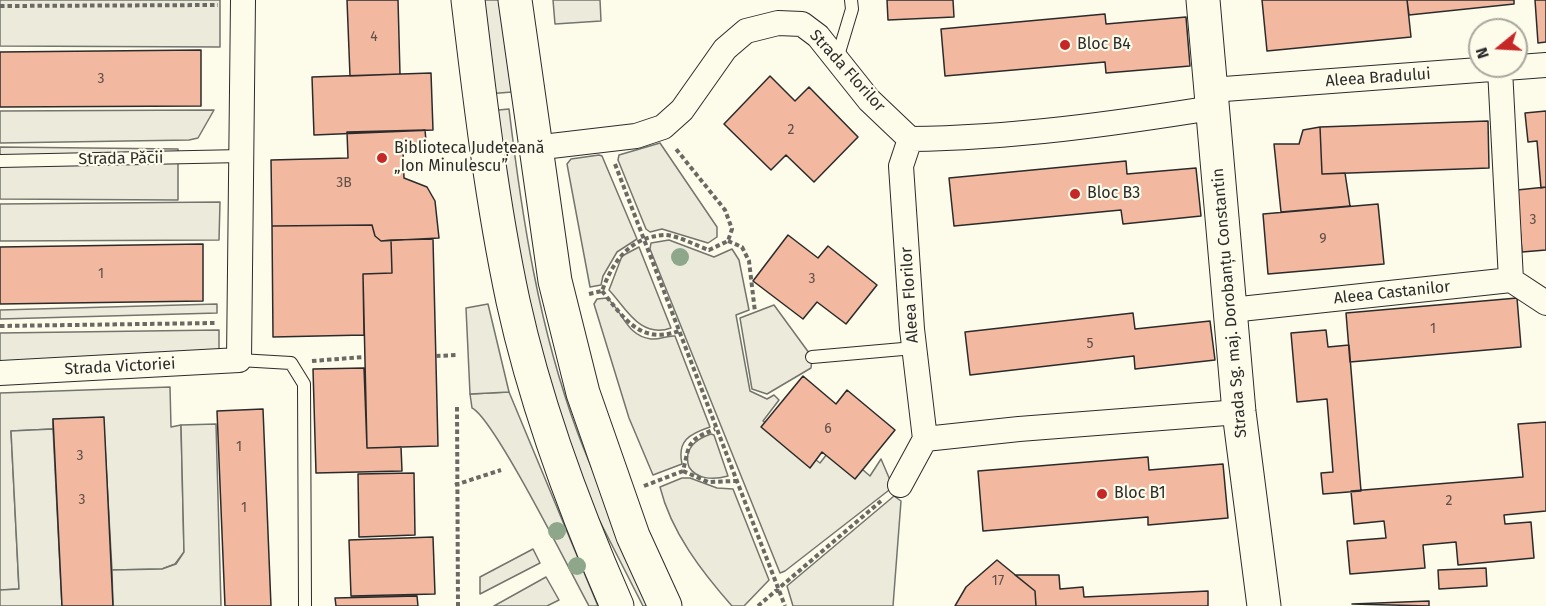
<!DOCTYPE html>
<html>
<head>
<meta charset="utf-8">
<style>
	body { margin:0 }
	#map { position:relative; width:1546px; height:606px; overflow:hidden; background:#fdfbea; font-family:"Fira Sans",sans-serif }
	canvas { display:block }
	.north { position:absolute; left:1468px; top:18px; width:60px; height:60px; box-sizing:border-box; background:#fdfbea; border:2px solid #a9a89e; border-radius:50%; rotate:252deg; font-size:16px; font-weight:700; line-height:24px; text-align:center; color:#2b2b2b }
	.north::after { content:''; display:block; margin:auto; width:21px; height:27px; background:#c62828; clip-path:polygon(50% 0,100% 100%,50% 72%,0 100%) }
</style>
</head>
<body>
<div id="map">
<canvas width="1546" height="606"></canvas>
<div class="north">N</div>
</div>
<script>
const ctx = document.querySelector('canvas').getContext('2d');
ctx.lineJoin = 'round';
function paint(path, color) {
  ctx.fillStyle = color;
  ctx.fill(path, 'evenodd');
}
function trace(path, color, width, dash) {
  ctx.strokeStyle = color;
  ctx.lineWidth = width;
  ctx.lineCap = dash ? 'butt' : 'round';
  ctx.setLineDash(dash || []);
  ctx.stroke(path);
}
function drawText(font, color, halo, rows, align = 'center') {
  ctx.font = font + ' "Fira Sans",sans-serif';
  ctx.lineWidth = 4.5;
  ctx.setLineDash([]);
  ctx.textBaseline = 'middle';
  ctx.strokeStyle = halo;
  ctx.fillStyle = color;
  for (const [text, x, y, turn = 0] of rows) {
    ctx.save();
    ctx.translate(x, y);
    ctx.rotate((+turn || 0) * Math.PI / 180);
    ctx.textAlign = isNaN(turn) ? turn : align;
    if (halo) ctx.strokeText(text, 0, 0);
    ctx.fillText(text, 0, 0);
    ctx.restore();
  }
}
const green = new Path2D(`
	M0,0H220V47L0,46Z
	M478,0H502L512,92L487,94Z
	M553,0H600L601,21L555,24Z
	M509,109C522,218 539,328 577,431C599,491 630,548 657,606H643L561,445L488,111Z
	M214,110L198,138L189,140L0,143V111Z
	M660,143L717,227V237L708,243L662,229L650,232L646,229L618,160L619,155Z
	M599,155L602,156L637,239L617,252L603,276L601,285L590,287L567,164L571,159Z
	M220,202L219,240L0,241V204Z
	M669,240L714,257L732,249L739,260L749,310L736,315L750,391L767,399L774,395L779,400L763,421L820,463L834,445L870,476L881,459L893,487L785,571L780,573L650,249L651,243Z
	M639,247L671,328C640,339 626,308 609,290L622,256Z
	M607,298C623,311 626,336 651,339C660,340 667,335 675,336L710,427C689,434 677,441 682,464L653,475L629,418L594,304L597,299Z
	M217,304V313L0,319V310Z
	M219,330V354L0,364V333Z
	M170,387L171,427L181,425L184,552L175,564L162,569L112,570L104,429L53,419V429L11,431L19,589L0,590V393Z
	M509,392L598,606H589C572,575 494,418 472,408L470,394Z
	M711,434L714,435L728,476C714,480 697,480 689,467C683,449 696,439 711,434Z
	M682,478H690L717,488L733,489L769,580L744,606H732C702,572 671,532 660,487Z
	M894,496L901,501L893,606H793L787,586Z
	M533,549L540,563L480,594V577Z
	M546,577L559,600L547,606H494Z`);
paint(green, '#ecebdb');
trace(green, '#74746e', 1.5);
const parking = new Path2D(`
	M0,147L178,149V200L0,199Z
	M488,304L509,392L470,394L466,308Z
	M774,305L812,357L811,368L767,394L752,389L740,318Z
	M216,424L221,606H113L112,570L162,569L176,564L184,552L181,425Z
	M53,429L62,606H0V590L19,589L11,431Z`);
paint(parking, '#eceadb');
trace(parking, '#74746e', 1.5);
const building = new Path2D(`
	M347,0H398L400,74L350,76Z
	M887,0H953L954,17L888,20Z
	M1262,0H1407L1411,37L1267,51Z
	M1407,0H1514V4L1409,15Z
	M1535,0H1546V42L1538,43Z
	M1105,14L1106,24L1186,17L1190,66L1106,73L1105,62L945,76L941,29Z
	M201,50V106L0,107V52Z
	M431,73L433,130L314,135L312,77Z
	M770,76L795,101L809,87L858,137L814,182L786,155L771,170L724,124Z
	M1546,111V187L1541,188L1537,141L1528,142L1525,113Z
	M1488,121L1489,168L1322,174L1320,127Z
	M1320,127L1322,174L1345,173L1350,206L1281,212L1274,144H1299L1303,130Z
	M425,130L426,141L403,151L404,178L427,187L435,201L439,238L381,241L375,236L372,225L272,226L271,160L348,158L347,132Z
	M1126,161L1127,174L1196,168L1201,216L1123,224L1121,210L954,226L949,178Z
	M1546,187V250L1522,252L1517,190Z
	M1378,204L1384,264L1268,274L1263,214Z
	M372,225L375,236L381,241L391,240L392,273L363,274L364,335L273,337L272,226Z
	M788,235L818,258L828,246L877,285L846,324L817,302L803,319L753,281Z
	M433,239L438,446L367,448L363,274L392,273L391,240Z
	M203,244V301L0,304V247Z
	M1517,298L1521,347L1350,362L1346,313Z
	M1133,313L1135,329L1210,321L1215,360L1135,369L1134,356L970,375L965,332Z
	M1326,330L1328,347L1349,345L1361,491L1323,494L1321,473L1333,472L1327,399L1297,402L1291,333Z
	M364,368L367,448L401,447L402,471L316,473L313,369Z
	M803,376L836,404L847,390L895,430L855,479L822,452L810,468L761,427Z
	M263,409L271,606H225L217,411Z
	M104,417L113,606H62L53,419Z
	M1546,422V511L1504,515L1505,524L1531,522L1534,558L1458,565L1456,542L1423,545L1425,568L1350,574L1347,541L1386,538L1384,521L1354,524L1351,491L1523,477L1518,424Z
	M1148,457L1149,470L1223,464L1228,518L1148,525V517L983,531L978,471Z
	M414,473L415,535L359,537L358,474Z
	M433,537L435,594L351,596L349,540Z
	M997,560L1035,591L1036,606H955L966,587Z
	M1486,568L1487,586L1439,589L1438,570Z
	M1015,575H1059L1060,589L1083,587L1084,597L1208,591V606H1036L1035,591Z
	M417,596L418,606H336L335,598Z
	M1429,601V606L1352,604Z`);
paint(building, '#f2b8a0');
trace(building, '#2b2b2b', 1.5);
const lane = new Path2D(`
	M837,59L852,9L851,0
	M0,161L242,156
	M812,357L914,348
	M239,360L291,363L304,384L305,605`);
const street = new Path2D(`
	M1500,69L1511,280
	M1211,90L1546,65
	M910,139C1012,138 1112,124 1212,108
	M910,139L901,166L912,329L925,439
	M534,148L636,136L663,127L682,110L725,49L746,31L778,23L802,24L818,36L869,100L910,139
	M1231,310L1511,280L1546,303
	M0,373L239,360L243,0
	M925,439L1019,429L1239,412
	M900,485L925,439`);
const secondary = new Path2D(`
	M468,0C480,101 492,202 513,301C536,406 574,508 617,606
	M515,0L555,281L583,393L633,536L665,606
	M1203,0L1239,412L1264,606`);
trace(lane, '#2b2b2b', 14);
trace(street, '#2b2b2b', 26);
trace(secondary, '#2b2b2b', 35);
trace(new Path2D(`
	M0,6L218,5
	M615,164L785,606
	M728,241L742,247L749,261L755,312
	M602,291C624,318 640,345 679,331
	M589,294L602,291C613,261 630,237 664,235C677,235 697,246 709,250L728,241L732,229L725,210L676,149
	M0,326L215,323
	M436,356L458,355
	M312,361L364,357
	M457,407L458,606
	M683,471L708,482L736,481
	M455,485L501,470
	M644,486L683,471C690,443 686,441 715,429
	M758,606L881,501`), '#6a6964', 4, [4.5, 3]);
trace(lane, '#fdfbea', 12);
trace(street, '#fdfbea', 24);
trace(secondary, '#fdfbea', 33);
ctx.fillStyle = '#8ea78a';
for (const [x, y] of [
	[680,257],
	[557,531],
	[577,566]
]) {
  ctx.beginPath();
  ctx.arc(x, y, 9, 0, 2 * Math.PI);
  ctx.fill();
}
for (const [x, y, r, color] of [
	[1065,45,6,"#c62828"],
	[382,158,6,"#c62828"],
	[1075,194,6,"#c62828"],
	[1102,494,6,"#c62828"]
]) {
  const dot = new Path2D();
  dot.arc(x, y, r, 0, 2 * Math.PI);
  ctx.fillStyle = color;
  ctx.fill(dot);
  trace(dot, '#fdfbea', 2);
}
drawText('14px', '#5d4e48', null, [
	["4",374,37],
	["3",101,79],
	["2",791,130],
	["3B",344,183],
	["3",1533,220],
	["9",1323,239],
	["1",101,274],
	["3",812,279],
	["1",1433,329],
	["5",1090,344],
	["6",828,429],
	["1",239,447],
	["3",80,456],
	["3",82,500],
	["2",1449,501],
	["1",244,508],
	["17",998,581]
]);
drawText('16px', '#2b2b2b', '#fdfbea', [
	["Bloc B4",1077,45],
	["Biblioteca Județeană",394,149],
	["„Ion Minulescu”",394,167],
	["Bloc B3",1087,194],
	["Bloc B1",1114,494]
], 'left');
drawText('16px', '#2b2b2b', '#fdfbea', [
	["Strada Florilor",847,71,48],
	["Aleea Bradului",1378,78,-4],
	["Strada Păcii",121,159,-1],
	["Aleea Castanilor",1392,293,-6],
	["Aleea Florilor",910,295,-94],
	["Strada Sg. maj. Dorobanțu Constantin",1230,303,-95],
	["Strada Victoriei",120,367,-3]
]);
</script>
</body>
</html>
